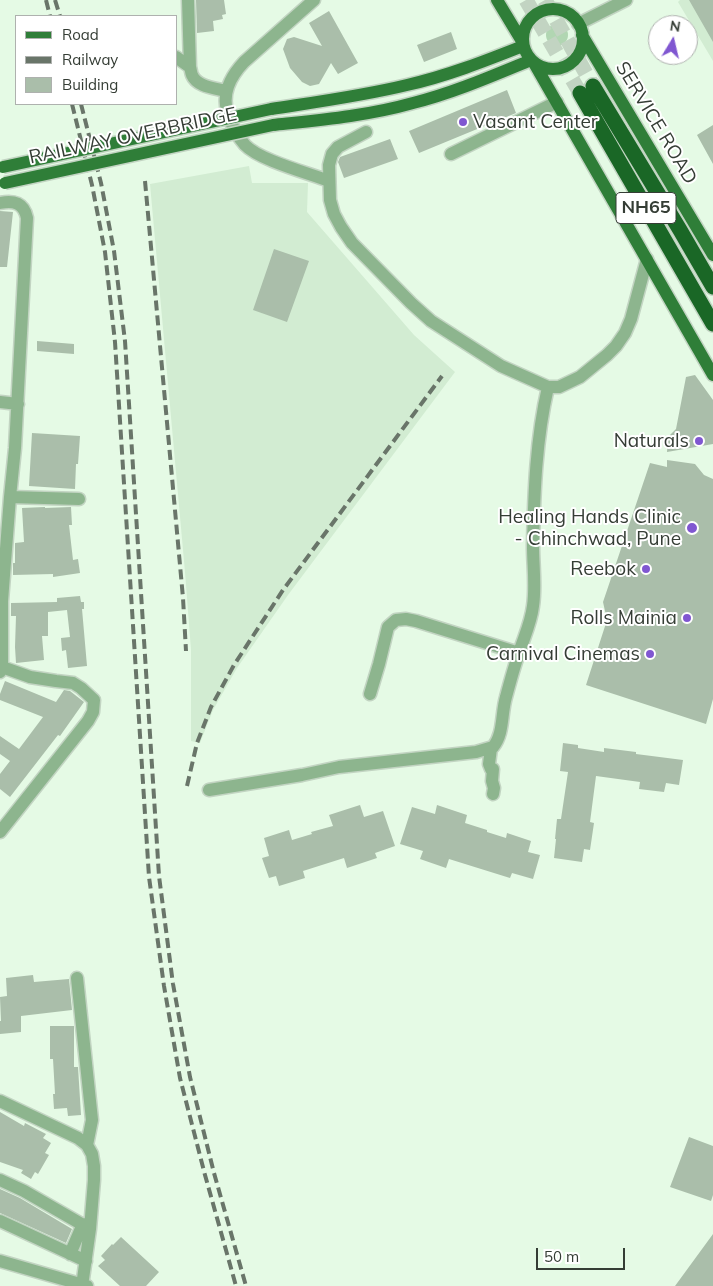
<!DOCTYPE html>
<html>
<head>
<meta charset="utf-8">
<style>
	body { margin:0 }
	#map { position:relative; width:713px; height:1286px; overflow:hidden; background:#e5fae5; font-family:Mulish,sans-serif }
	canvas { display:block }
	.legend { position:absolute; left:15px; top:15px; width:162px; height:90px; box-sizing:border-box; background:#fff; border:1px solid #aeb1ae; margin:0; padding:6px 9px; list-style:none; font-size:15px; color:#353d35 }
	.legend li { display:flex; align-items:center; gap:10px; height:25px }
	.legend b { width:25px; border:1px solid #aeb1ae }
	.north { position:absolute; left:648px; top:15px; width:50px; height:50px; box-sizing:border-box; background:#fff; border:1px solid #aeb1ae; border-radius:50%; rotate:9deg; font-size:14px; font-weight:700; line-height:20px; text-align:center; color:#353d35 }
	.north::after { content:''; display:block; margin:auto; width:18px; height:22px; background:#8057d1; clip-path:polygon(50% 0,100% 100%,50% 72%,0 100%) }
	.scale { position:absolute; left:536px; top:1248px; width:89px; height:22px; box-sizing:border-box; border:2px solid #353d35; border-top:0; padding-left:6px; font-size:15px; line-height:18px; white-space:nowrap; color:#353d35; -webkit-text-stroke:4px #fff; paint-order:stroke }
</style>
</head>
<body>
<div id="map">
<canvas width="713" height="1286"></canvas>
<ul class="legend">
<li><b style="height:6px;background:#2f7e38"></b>Road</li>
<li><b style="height:6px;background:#697569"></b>Railway</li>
<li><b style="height:14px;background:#aabeaa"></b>Building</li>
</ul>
<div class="north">N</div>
<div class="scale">50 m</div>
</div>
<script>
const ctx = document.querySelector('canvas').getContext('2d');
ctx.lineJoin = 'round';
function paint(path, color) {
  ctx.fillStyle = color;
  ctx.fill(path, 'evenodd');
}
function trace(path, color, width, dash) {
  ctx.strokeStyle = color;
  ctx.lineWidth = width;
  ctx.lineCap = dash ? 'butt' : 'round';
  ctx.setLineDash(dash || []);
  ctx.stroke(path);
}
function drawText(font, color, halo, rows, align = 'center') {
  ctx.font = font + ' Mulish,sans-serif';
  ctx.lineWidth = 4;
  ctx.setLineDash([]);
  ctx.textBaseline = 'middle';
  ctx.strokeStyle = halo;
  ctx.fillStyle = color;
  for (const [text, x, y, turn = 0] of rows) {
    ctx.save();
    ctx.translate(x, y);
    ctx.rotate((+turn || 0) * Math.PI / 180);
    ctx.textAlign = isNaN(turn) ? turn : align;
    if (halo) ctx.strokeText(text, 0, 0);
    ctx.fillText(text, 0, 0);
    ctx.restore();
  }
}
paint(new Path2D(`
	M680,0H713V61L678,2Z
	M249,166L252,183H308L307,212L414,335L455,372L288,595L237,668L213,710L200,743L191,741V650L185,572L150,184Z`), '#d2ecd2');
paint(new Path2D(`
	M546 35a11 11 0 1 1 22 0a11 11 0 1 1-22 0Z`), '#b1d6b2');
paint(new Path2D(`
	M196,0H224L226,14L222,15L223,19L213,21L214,31L197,33Z
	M689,0H713V42Z
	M329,11L358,63L338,74L331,63L319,84L310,86L302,82L290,68L283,49L287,39L294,37L322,46L309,23Z
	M451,32L457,49L424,62L417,45Z
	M507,90L516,113L419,153L409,131Z
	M713,125V164L697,135Z
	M390,139L398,159L344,178L338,162L340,157Z
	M0,211L13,212L7,267H0Z
	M274,249L309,261L287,322L253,310Z
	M37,341L74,344V354L37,351Z
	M695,375L713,400V444L667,452L668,437L676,429L686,377Z
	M32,433L80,436L78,464H76L75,489L29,486Z
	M667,460L695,464L704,475L713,479V699L706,724L586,685L607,620L603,602L650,463L667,467Z
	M45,507V508L71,507L72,525H69L73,560L78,559L80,573L53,577V574L13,575V563H15V543L24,542L22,508Z
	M80,596L81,602H84V609H82L87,666L68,668L66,650L62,651L61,638L70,637L67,610L48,612V636H42L44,660L16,663L15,647L16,616H11V603L57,602V598Z
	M5,681L56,702L64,690L70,691L84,702L60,736L58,735L10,797L0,789V774L10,761L0,754V736L19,749L43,717L0,700V694Z
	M563,743L578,745V748L604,752V748L636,752V754L683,760L679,785L666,783L664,792L639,789L640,782L596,776L590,822L594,823L590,850L584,849L582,862L554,858L556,839H555L557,819H561L568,772L560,771Z
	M360,805L364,817L383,811L395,846L375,853L377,858L347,868L344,858L303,871L305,878L279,886L276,876L269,878L262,858L269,856L264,838L289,830L292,840L312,834L311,832L333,826L329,815Z
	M437,805L467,815L465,823L487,830V832L506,838L507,833L531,841L528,852L540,855L533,879L512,873L510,878L449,859L446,868L420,859L423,851L400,844L412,807L435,814Z
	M33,975L34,982L69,979L72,1010L21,1016V1032L0,1034V1021H1L0,997L7,996L6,978Z
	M50,1026H74V1067H78L81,1115L68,1116L67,1108L54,1109L53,1094H55L53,1059H50Z
	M0,1112L24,1126L25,1123L46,1134L43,1138L51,1143L45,1153L49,1155L38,1174L35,1172L31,1179L21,1173L23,1170L0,1162Z
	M689,1137L713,1146V1195L711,1201L670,1187Z
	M0,1189L20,1198L72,1229L66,1243L0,1213Z
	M713,1234V1286H675Z
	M121,1237L159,1272L146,1286H120L98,1266L105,1260L101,1256L112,1244L113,1245Z`), '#aabeaa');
trace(new Path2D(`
	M526,0L580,93
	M545,0L593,86`), '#c2d4c2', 15, [15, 8]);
const minor = new Path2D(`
	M188,0L190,67C191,70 191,73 192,75C197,87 215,88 226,91
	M314,0L244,62C230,77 221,94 228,115C232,126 237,136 245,145C259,160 308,173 329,181
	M578,24L626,0
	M176,57L190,67
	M366,132L338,147L332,154L329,165L330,200L334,214L341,227L352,243L411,303L431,321L501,366L548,387H559L580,377L607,355L616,346L625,333L631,319L647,259
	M451,154L557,102
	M0,203C14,200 24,203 27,218L15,448L10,497L2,601V667L0,672
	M0,402L18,404
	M10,497L79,499
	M370,694L379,664L388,627L396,620L406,619L416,621L519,653
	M491,748L489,764L491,769H493L492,781L494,788L493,794
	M209,790L302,775L339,767L476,752L493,747C504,734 501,714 506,697C510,682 514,667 519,653C524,637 531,623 533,606C536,586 533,566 533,546C534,492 536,439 548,387
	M0,832L88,721L93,712L94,700L81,688L73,683L56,681L30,677L2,667
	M77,978L92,1120L87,1145
	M0,1101L78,1138L87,1145L92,1154L94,1166V1180L90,1229L82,1286
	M0,1180L24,1191L90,1229
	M0,1221L86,1261
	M70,1254L83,1224
	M0,1261L87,1286`);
const major = new Path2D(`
	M497,0L523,43
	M523 39a30 30 0 1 1 60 0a30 30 0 1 1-60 0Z
	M582,35L713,255
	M534,63L713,375
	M271,109C316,102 362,96 407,85C447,76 485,61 523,46
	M273,125C320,120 367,116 413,103C453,93 492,76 531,60`);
const highway = new Path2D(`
	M593,86L680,230L713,287
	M580,93L713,324`);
trace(minor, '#c2d4c2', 15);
trace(major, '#c2d4c2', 15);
trace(highway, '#c2d4c2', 18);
trace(minor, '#8db58e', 12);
trace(major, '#2f7e38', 12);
trace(highway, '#1a6726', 15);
trace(new Path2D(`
	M46,0L50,16
	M55,0L60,16
	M72,104L92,185L105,252L115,342L149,877L164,986L180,1078L205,1175L236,1286
	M81,104L101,183L114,251L125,341L159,876L173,984L190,1077L214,1173L246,1286
	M145,181L183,598L186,651
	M187,786L197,743L211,707L234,665L283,590L442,376`), '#697569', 4, [10, 5]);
const majorBridge = new Path2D(`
	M3,167L271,109
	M5,183L273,125`);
trace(majorBridge, '#c2d4c2', 15, []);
trace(majorBridge, '#2f7e38', 12);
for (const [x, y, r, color] of [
	[463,122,5,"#8057d1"],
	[699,441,5,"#8057d1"],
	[692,528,6,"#8057d1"],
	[646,569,5,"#8057d1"],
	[687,618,5,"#8057d1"],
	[650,654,5,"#8057d1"]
]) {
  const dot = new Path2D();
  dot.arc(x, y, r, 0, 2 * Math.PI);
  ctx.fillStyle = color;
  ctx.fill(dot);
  trace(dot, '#fff', 2);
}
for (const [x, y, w] of [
	[646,208,60]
]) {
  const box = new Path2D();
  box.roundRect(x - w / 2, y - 15.5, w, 31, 4);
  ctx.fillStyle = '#fff';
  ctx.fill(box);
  trace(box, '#353d35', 1);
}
drawText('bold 18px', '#353d35', null, [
	["NH65",646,208]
]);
drawText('19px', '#353d35', '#fff', [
	["Vasant Center",473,122,"left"],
	["Naturals",689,441],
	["Healing Hands Clinic",681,517],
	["- Chinchwad, Pune",681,539],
	["Reebok",636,569],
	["Rolls Mainia",677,618],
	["Carnival Cinemas",640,654]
], 'right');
drawText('19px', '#353d35', '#fff', [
	["SERVICE ROAD",656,123,59],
	["RAILWAY OVERBRIDGE",133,136,-12]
]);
</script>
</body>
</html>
